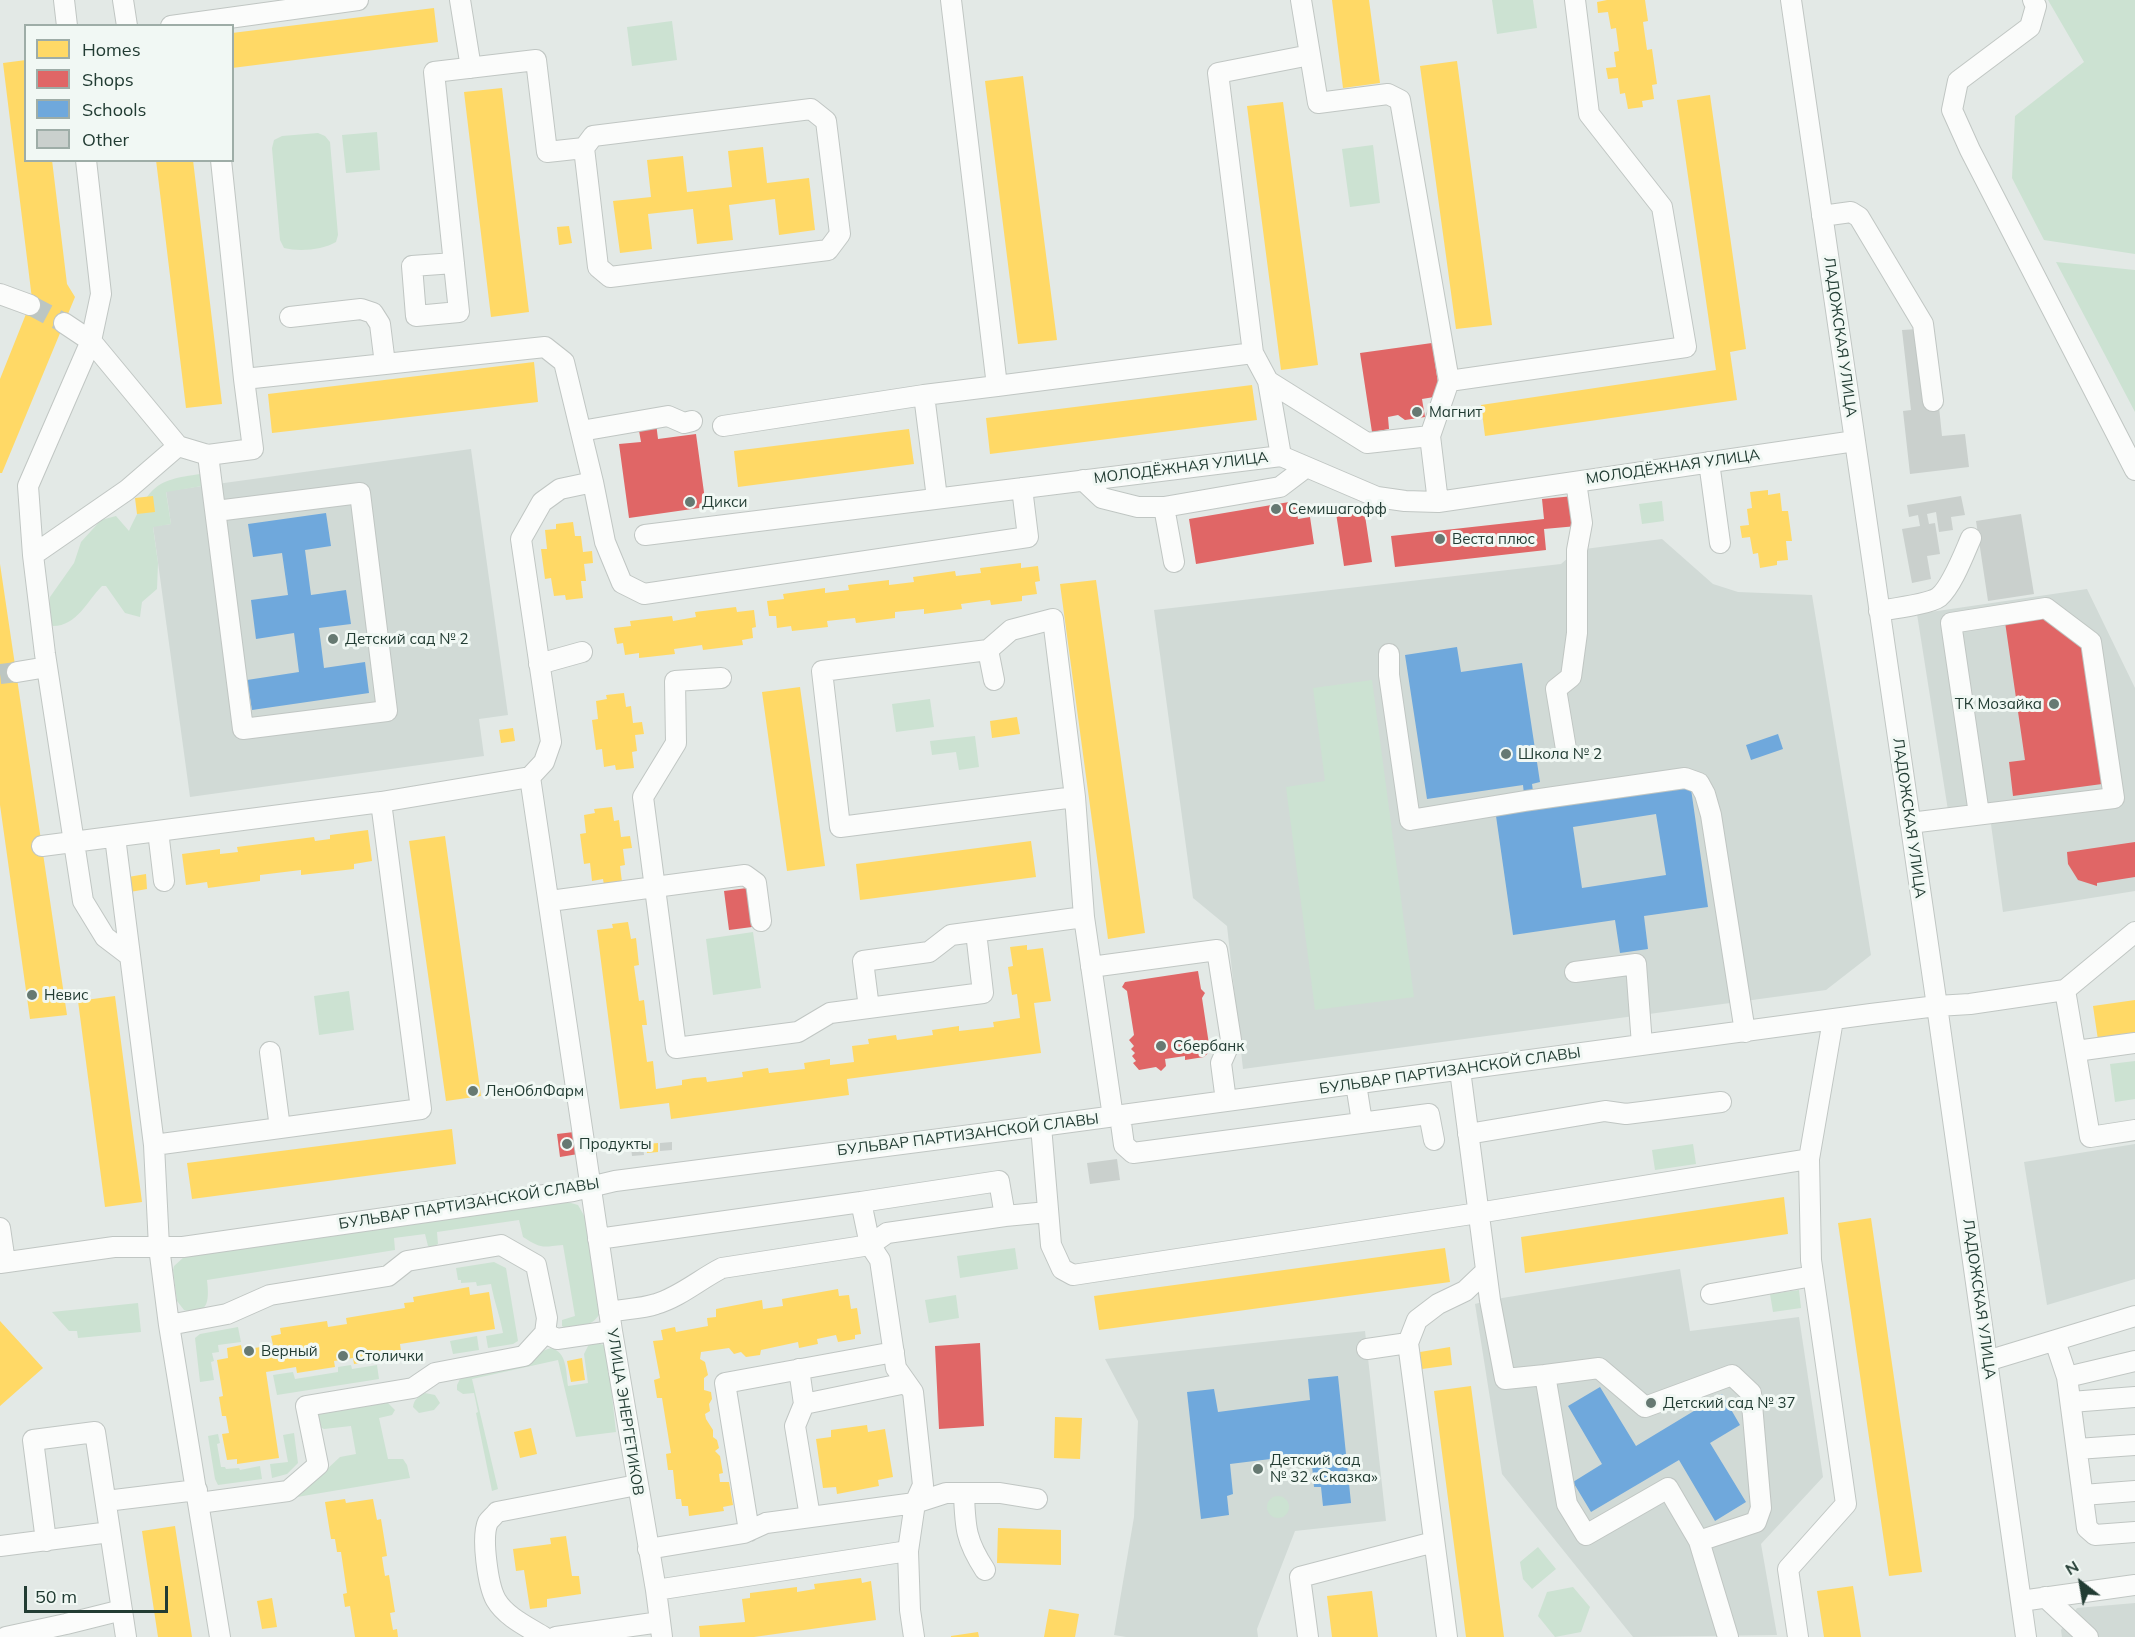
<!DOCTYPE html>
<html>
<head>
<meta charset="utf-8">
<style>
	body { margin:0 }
	#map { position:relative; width:2135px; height:1637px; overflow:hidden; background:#e3e9e6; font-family:Mulish,sans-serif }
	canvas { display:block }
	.legend { position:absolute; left:24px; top:24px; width:210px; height:138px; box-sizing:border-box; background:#f1f8f4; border:2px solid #9eada7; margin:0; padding:8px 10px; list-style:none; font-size:18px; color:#223c33 }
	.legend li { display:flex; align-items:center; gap:12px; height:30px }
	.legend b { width:30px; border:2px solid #9eada7 }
	.north { position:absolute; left:2051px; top:1553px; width:60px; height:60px; -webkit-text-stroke:4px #f1f8f4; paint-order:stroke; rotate:329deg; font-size:16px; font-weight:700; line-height:24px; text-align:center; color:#223c33 }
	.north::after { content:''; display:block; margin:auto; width:21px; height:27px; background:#223c33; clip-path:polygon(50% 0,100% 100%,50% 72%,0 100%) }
	.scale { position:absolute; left:24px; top:1586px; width:144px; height:27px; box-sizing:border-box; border:3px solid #223c33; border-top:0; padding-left:8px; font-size:18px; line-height:21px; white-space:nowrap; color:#223c33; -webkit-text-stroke:4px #f1f8f4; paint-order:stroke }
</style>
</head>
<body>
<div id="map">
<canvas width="2135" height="1637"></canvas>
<ul class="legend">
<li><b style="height:16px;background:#ffd966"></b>Homes</li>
<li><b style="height:16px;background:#e06666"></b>Shops</li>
<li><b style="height:16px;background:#6fa8dc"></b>Schools</li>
<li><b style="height:16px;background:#cad0cd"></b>Other</li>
</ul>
<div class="north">N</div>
<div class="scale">50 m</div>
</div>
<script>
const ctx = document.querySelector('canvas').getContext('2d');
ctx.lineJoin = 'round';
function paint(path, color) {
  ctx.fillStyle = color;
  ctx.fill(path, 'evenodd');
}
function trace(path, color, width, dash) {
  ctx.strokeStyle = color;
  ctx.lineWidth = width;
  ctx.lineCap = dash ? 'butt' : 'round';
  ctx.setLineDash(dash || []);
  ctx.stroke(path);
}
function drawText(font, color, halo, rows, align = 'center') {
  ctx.font = font + ' Mulish,sans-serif';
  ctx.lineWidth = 6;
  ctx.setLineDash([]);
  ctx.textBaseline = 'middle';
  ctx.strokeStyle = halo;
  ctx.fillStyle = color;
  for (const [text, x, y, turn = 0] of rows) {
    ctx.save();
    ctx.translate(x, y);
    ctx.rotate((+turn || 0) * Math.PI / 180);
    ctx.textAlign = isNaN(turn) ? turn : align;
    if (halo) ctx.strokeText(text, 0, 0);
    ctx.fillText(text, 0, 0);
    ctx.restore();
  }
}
paint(new Path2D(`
	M471,449L508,715L479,719L484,756L190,797L153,526L171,524L166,491Z
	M1662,539L1713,584L1738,592L1812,595L1871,955L1826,990L1243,1069L1227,926L1193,898L1154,610L1561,564L1577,550Z
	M2087,589L2135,688V891L2003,912L1990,817L1950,823L1917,614Z
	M2135,1144V1279L2047,1305L2024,1162Z
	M1680,1269L1690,1331L1799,1317L1823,1477L1761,1544L1777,1635L1633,1637L1502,1474L1475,1304L1490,1300Z
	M1365,1331L1386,1521L1295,1531L1257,1629L1258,1637H1126L1114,1635L1134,1517L1138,1421L1105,1359Z
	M2135,1603V1637H2062L2061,1630L2077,1608Z`), '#d1dad6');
paint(new Path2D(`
	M1492,0H1533L1537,28L1497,34Z
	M2048,0H2135V254L2044,240L2012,178L2015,116L2084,62Z
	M672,21L677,60L632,66L627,27Z
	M377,132L380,170L346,173L342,135Z
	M318,133L325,136L330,142L338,235L336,242C323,250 299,252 284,248L280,240L272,148L274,140L282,136Z
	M1373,145L1380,203L1350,207L1342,149Z
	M2056,262L2135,270V412Z
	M201,474L202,486L166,492L171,524L153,527L158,563L157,589L142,602L140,617L125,613L106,586H102C87,601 77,626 53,626L47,621L50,597L74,563L81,542L101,520L116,516L129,531C150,488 152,480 201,474Z
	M1662,501L1664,521L1642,524L1639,504Z
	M1372,680L1414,997L1315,1010L1286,787L1325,781L1313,688Z
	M930,699L934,727L896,732L892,704Z
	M975,736L979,767L959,770L956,752L932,755L930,741Z
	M753,932L761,988L713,995L706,939Z
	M349,991L354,1030L319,1035L314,996Z
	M2135,1061V1099L2115,1102L2110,1064Z
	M1693,1144L1696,1164L1655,1170L1652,1150Z
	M561,1203H571L578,1205L586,1219L601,1311C594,1327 580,1326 565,1328L562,1326V1320L575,1316L563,1245C541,1247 542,1249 523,1237L519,1220L437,1232L438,1244L432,1247L428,1246L425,1234L394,1238L395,1250L207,1280C209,1298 210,1317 184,1310L177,1301L173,1270L174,1266L184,1257Z
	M1015,1248L1018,1269L960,1278L957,1256Z
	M494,1262L506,1268L518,1341L513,1344L488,1348L486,1336L503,1333C500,1316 494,1301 491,1284L477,1286L476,1282L461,1283V1280H458L456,1268Z
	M1799,1290L1801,1308L1773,1312L1770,1294Z
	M956,1295L959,1318L929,1323L925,1300Z
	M138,1303L141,1332L78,1338L77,1331H69L52,1312Z
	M238,1327L241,1342L218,1345L219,1352L212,1353L214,1361L211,1362L214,1380L200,1382L195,1338L200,1334Z
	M477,1336L479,1350L453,1354L450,1341Z
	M594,1342L604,1345L607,1350L616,1432L576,1437L558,1360L472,1379L498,1489L492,1491L476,1413L478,1412L474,1393L463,1394L457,1390V1385L460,1379L551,1348C567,1352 566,1371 568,1386L588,1383L584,1354L589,1344Z
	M351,1365L352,1369L377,1365L379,1379L277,1395L273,1375L293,1372L295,1379L338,1372V1367Z
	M425,1393L435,1395L440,1403L434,1410L419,1413L413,1407C414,1399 419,1396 425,1393Z
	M382,1402L388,1403L395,1410L392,1415L379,1418L388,1459H403L407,1465L410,1478L297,1497L340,1457L356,1454L351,1426L324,1429L318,1426L316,1417L319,1413Z
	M294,1433L298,1463L287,1474L272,1478L270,1464L288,1462L283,1435Z
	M218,1434L220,1443L217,1444L221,1467H225L226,1469L239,1468L240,1470L260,1466L262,1479L218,1485L215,1479L208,1436Z
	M1267 1507a11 11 0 1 1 22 0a11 11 0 1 1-22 0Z
	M1538,1547L1556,1569L1532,1589L1523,1579L1520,1562Z
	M1573,1587L1590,1607L1581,1632L1555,1637L1538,1616L1547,1592Z`), '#cce2d2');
paint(new Path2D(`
	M1332,0H1369L1380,83L1343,88Z
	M1607,0H1645L1648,21L1643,22L1647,50L1652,49L1657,84L1652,85L1654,99L1642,101L1643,107L1628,109L1625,93L1620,94L1618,78L1608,79L1606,68L1616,67L1614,52L1619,51L1616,28L1611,29L1608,12L1598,13L1597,2Z
	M434,8L438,42L232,68V33Z
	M26,60V160H52L67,284L75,297L2,473H0V379L32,299L3,63Z
	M1457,61L1492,325L1456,329L1420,66Z
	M1023,76L1057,340L1018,344L985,81Z
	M502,88L529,312L491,317L464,92Z
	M1710,95L1746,349L1730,352L1737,400L1485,436L1481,405L1716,370L1677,100Z
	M1283,102L1318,365L1281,370L1247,106Z
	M763,147L767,183L809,178L815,230L779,235L775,199L729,205L733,240L697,244L693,209L648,214L652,249L620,253L613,201L651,197L647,160L683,156L687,192L732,187L728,151Z
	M156,160H193L222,404L186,408Z
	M569,226L572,243L559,245L557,227Z
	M534,362L538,402L272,433L268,394Z
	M1252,385L1257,420L990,454L986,418Z
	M909,429L914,464L738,487L734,451Z
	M1768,490V495L1780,493L1782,511H1788L1792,541H1786L1788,560L1777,561V565L1760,568L1758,553L1753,554L1750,537L1742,538L1740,526L1749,525L1747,509L1752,508L1750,492Z
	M153,496L155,512L137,514L135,498Z
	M573,522L575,536H581L583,552L592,551L593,563L584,564L586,581H581L583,598L566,600L565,595L554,596L551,578L545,579L541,549H547L545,530L556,529V524Z
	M1021,563V568L1038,566L1040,581L1035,582L1037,594L1022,596V601L991,605L990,600L961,604L962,609L924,614V609L895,612V618L856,623L855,618L827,621L828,627L792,631L791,626L777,628L776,616H769L767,601L784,599L783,594L825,588V593L849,590L848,585L889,580V585L914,582L913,577L955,571L956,576L981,573L980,568Z
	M0,564L67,1015L30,1019L0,805Z
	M1096,580L1145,933L1108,939L1060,584Z
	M736,607L737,612L754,610L756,627L752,628L753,638L742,640L743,645L703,650L702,645L674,649L675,654L639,658V653L625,655L623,643L617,644L614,628L631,626L630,621L672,616L673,621L696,617L695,612Z
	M800,687L825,866L787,871L762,692Z
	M624,693L626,707L631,706L633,723L642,722L644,734L635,735L637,751L632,752L634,768L616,770L615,765L604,767L602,749L596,750L592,720L598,719L596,701L607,699L606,695Z
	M1017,717L1020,734L992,738L990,721Z
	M513,728L515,741L501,743L499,730Z
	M612,807L614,821L619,820L621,837L630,836L632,848L623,849L625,865L620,866L622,882L604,885L603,879L592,881L590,863L584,864L580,834L586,833L584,815L595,813L594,809Z
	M368,830L372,861L354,864V869L301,875V870L260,875V881L208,888L207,882L186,885L182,854L220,849V854L238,852L237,847L314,837L315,841L330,839V835Z
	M445,836L481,1096L446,1101L409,841Z
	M1031,841L1036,877L860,900L856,864Z
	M146,874L147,889L130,892L128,877Z
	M628,922L631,939L636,938L639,965L634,966L639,1001L644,1000L647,1025H642L647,1062L653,1061L656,1089L682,1085V1080L694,1078L706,1077L707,1082L743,1077L742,1072L768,1068L769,1073L805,1069L804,1063L830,1059V1065L854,1062L852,1046L869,1044L868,1039L896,1035L897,1040L933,1035L932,1030L959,1026V1031L994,1027L993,1022L1020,1018L1017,994L1012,995L1008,967L1013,966L1010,947L1027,945V950L1043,948L1051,1001L1034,1003L1041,1053L847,1079L849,1095L671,1119L669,1103L620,1109L597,930L613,928L612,924Z
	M115,996L142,1202L105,1207L78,1001Z
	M2135,1000V1035L2098,1040L2093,1006Z
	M452,1129L456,1164L192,1199L187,1163Z
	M658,1143V1152L647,1153L646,1144Z
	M1784,1197L1788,1234L1525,1273L1521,1237Z
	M1871,1218L1922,1572L1889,1576L1838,1223Z
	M1445,1248L1450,1282L1099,1330L1094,1296Z
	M469,1287L470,1295L489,1292L495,1329L400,1344L401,1351L391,1352L392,1358L354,1364L353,1358L334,1361L335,1367L297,1373L296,1367L266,1372L279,1458L237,1464V1459L227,1460L222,1434L229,1433L226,1416H222L219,1397L223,1396L217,1360L228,1358L227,1348L241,1345L242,1350L273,1345L271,1336L281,1334L280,1328L327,1321L328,1327L347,1324L346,1318L405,1308L404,1303L414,1302L413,1297Z
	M838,1289L839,1296L849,1295L851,1309L857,1308L861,1334L855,1335V1339L838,1342L836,1335L817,1339L818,1344L799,1348L798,1342L761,1350L760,1355L746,1357L741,1352L734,1354L729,1348L701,1352L700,1359L705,1362L708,1375L704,1378V1390L711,1392L712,1399L709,1404L710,1411L705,1414L706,1419L713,1430V1437L717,1440L719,1448L715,1451L720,1456L723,1473L719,1474L720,1482H729L733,1505L723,1507L724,1511L689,1516L688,1506H682L681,1499H676L673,1470H668L666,1454L671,1453L662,1398H657L654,1380L660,1378L653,1341L663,1340L661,1330L675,1327L676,1332L708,1326L707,1318L716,1317V1309L762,1300L763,1309L783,1306L782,1299Z
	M0,1321L43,1368L0,1406Z
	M1450,1347L1452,1365L1422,1369L1420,1352Z
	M582,1358L585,1380L571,1382L567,1361Z
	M1471,1386L1504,1637H1466L1434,1391Z
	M1055,1417L1082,1418L1080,1459L1054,1458Z
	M867,1425L868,1432L885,1429L893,1477L878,1480L879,1486L837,1494L836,1487L823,1488L816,1439L831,1437V1430Z
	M531,1428L537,1454L520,1458L514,1432Z
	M345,1499L346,1503L373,1499L377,1520L381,1519L387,1556L382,1557L385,1576L389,1575L395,1612L390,1613L393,1630L397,1629L398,1637H355L350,1606L345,1607L343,1594L347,1593L341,1552H337L335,1539H331L325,1502Z
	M175,1526L192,1637H158L142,1531Z
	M998,1528L1061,1530V1565L997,1563Z
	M566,1536L572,1576H579L581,1594L547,1599V1607L530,1609L524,1570L516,1571L513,1549L551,1544L550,1538Z
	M861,1578L862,1583L871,1581L876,1620L754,1637H700L699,1626L745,1622L742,1599L750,1598V1593L797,1587V1592L815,1589L814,1584Z
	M1853,1586L1861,1637H1824L1817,1591Z
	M1372,1591L1378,1637H1332L1327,1596Z
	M272,1598L277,1627L262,1629L257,1601Z
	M1049,1609L1079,1614L1075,1637H1044Z
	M978,1632L979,1637H951V1636Z`), '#ffd966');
paint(new Path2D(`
	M1432,343L1440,396L1422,399L1425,417L1405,420L1398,415L1388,417L1389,429L1372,432L1360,353Z
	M656,423L658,439L696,434L706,507L629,518L619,444L641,442L638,425Z
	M1574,496L1577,526L1544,529L1546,550L1395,567L1391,536L1544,519L1542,499Z
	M1295,501L1298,519L1310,517L1314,544L1196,564L1189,519Z
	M1364,509L1372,562L1344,566L1336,513Z
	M2043,617L2082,648L2102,784L2013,796L2009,762L2025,760L2005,622Z
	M2135,842V877L2097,883V886L2078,880L2068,864L2067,852Z
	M747,888L752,927L729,930L724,891Z
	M1198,971L1201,989L1205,993L1202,998L1210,1051L1204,1057L1185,1060V1056L1165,1059L1166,1066L1161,1071L1156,1067L1139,1070L1133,1063L1136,1061L1132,1056L1135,1053L1131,1049L1134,1046L1129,1040L1134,1035L1127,991L1122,987L1125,982Z
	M574,1132L578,1154L560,1157L557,1134Z
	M980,1343L984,1426L939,1429L935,1346Z`), '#e06666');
paint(new Path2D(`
	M326,513L331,546L305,550L311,595L346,590L351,624L319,628L324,668L365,662L369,693L252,710L247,680L299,672L294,633L256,639L251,600L288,595L282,553L253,557L248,524Z
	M1457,647L1461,672L1522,663L1540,782L1532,784L1535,805L1690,782L1708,907L1644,916L1648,949L1620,953L1615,920L1513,935L1495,809L1525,804L1523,785L1427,799L1405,655ZM1656,814L1666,875L1582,888L1573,827Z
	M1778,734L1783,749L1751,760L1746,745Z
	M1338,1376L1351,1503L1323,1506L1321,1487H1314L1311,1454L1230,1464L1233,1494L1227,1496L1229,1515L1201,1519L1187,1392L1214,1389L1218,1412L1310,1400L1308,1379Z
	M1600,1387L1636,1446L1722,1394L1740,1425L1710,1443L1746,1502L1715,1521L1679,1460L1591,1512L1573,1482L1602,1464L1568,1406Z`), '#6fa8dc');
paint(new Path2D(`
	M1918,329L1927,409L1939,407L1942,436L1965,434L1969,467L1910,474L1903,411L1911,410L1902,330Z
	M1961,496L1965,515L1951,517L1953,530L1939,532L1936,512L1927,514L1929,524L1935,523L1940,554L1927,556L1931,579L1912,583L1902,529L1920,526L1918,515L1909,517L1907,505Z
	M2021,514L2034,594L1988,601L1976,521Z
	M672,1142V1150L660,1151V1143Z
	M643,1146L644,1155L632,1156L631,1147Z
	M1117,1159L1120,1180L1090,1184L1087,1163Z`), '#cad0cd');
trace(new Path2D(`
	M30,305L64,323
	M0,674L17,672`), '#bcc6c2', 20, [20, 10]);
const minor = new Path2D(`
	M64,0L67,26
	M123,0L127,26
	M460,0L471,68
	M1301,0L1318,103L1388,94L1400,100L1449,381
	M1791,0L1937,1006L2026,1637
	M2033,0L2036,6L2030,27L1958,81L1952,110L1970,150L2135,470
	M171,26L358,0
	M86,160L101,294L91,341L28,486L33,555L45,654L83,901L105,937L130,956
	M221,160L244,379
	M1822,216L1851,212L1859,217L1923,324L1933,401
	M454,263L412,266L416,316L459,312L434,72L536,60L547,152L584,148L593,136L811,109L826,121L840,234L828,250L610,277L598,267L584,148
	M0,294L30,305
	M290,317L361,309L373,313L380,324L385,364
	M64,323L91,341L178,446L208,455L253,449L244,379L545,347L564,362L593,482L605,542L622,583L644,594L1028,537L1022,488
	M1268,381L1367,443L1430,436
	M997,386L1253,353
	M924,395L937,498
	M723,426L924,395L997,386L951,0
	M581,431L668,416L684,423L692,421
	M208,455L243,729L387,711L360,493L216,511
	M1281,456L1268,381L1253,353L1218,73L1310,55
	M1709,462L1720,543
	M1083,480L1102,498L1138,507H1164L1280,487L1305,468
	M593,482L560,489L542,502L521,539L551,742L544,762L530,777L612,1331L656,1590L662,1637
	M1438,502L1430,436L1449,381L1686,347L1662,207L1589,114L1575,0
	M1164,507L1174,562
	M645,535L1281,456L1377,497L1405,501L1438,502L1855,441
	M33,555L127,490L178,446
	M1879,611C1891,609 1930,604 1939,597C1952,586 1964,554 1971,538
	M988,650L994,680
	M1389,654V675L1410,820L1525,801L1685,778L1699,783L1705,794L1711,815L1745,1032
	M539,664L582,652
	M17,672L47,667
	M721,678L675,681L676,743L643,797L676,1048L798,1032L830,1013L983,993L976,932
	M1566,749L1556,689L1571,677L1577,633V550L1582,523L1576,482
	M1075,797L840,827L822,671L988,650L1011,630L1053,619L1075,797L1084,917L1113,1117
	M1910,823L2114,798L2091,642L2046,608L1951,623L1979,814
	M158,831L164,881
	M115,837L154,1145L159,1247L169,1325L220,1637
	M42,846L381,802L530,777
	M550,901L745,875L756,883L761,921
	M1091,967L1217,950L1231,1040L1221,1063L1226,1101
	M1575,972L1636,964L1642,1045
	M2065,990L2090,1137L2135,1130
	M869,1008L863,961L929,952L951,935L1084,917
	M2076,1051L2135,1043
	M270,1052L280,1128
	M1460,1070L1490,1300L1505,1379L1545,1375L1567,1504L1586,1535L1668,1488L1699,1541L1728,1637
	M1356,1084L1362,1122
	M1120,1116L1124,1145L1133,1153L1429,1114L1434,1140
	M1041,1126L1051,1245L1062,1269L1073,1275L1478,1213L1809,1159L1811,1260L1846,1504L1788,1569L1798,1637
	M1468,1134L1605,1111L1626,1114L1721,1102
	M154,1145L421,1109L381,802
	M1809,1159L1833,1020
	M0,1228L5,1262
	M598,1239L861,1202
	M0,1263L114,1247H183L573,1191L615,1181L1041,1126L1871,1014L1937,1006L1970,1004L2065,990L2135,932
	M1711,1294L1813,1276
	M609,1312C624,1309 641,1309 656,1304C680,1297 700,1279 722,1268L870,1245L887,1233L1005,1216L1048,1212
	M169,1325L227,1314L270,1295L388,1276L407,1261L501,1245L536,1265L547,1318L545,1333L524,1356L435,1373L413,1388L306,1406L318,1465L288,1491L199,1503
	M545,1333L557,1339L612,1331
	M2055,1341L2067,1377L2087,1528L2095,1535L2135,1532
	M1367,1349L1408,1343
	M1987,1361L2135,1316
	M799,1369L804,1404
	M1545,1375L1599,1368L1645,1407L1732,1375L1751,1393L1761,1508L1756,1522L1699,1541
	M2067,1377L2135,1361
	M2071,1402L2135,1397
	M2077,1449L2135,1445
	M964,1493C965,1528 966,1541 985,1570
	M2083,1495L2135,1491
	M106,1501L197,1490
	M810,1517L795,1426L804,1404L906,1383
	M749,1531L725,1383L894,1352
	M46,1541L33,1440L95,1432L126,1637
	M0,1546L110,1532
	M648,1549L744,1533L766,1523L915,1503L946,1493H1000L1037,1499
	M656,1590L908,1551
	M2045,1597L2088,1637
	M2021,1601L2135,1585
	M6,1637L66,1624L122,1610
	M544,1637C528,1627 506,1617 496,1600C488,1586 481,1537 488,1522C490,1519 495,1515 497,1512L637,1485
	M556,1637L660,1622
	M914,1637L910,1610L908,1551L915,1503L923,1485L913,1392L896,1368L880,1260L870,1245L861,1202L999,1181L1005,1216
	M1308,1637L1300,1577L1434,1542
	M1447,1637L1408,1343L1417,1320L1438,1304L1465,1291L1486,1271`);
trace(minor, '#c0c6c3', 22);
trace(minor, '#fbfcfb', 20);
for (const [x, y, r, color] of [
	[1417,412,6,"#667972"],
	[690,502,6,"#667972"],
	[1276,509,6,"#667972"],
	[1440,539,6,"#667972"],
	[333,639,6,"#667972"],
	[2054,704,6,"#667972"],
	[1506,754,6,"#667972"],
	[32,995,6,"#667972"],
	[1161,1046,6,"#667972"],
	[473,1091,6,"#667972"],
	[567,1144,6,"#667972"],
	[249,1351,6,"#667972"],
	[343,1356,6,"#667972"],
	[1651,1403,6,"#667972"],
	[1258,1469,6,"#667972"]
]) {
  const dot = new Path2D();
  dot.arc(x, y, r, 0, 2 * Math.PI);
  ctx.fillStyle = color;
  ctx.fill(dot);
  trace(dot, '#f1f8f4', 2);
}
drawText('15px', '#223c33', '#f1f8f4', [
	["ЛАДОЖСКАЯ УЛИЦА",1840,337,82],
	["МОЛОДЁЖНАЯ УЛИЦА",1673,467,-8],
	["МОЛОДЁЖНАЯ УЛИЦА",1181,468,-7],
	["ЛАДОЖСКАЯ УЛИЦА",1909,818,82],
	["БУЛЬВАР ПАРТИЗАНСКОЙ СЛАВЫ",1450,1071,-8],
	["БУЛЬВАР ПАРТИЗАНСКОЙ СЛАВЫ",968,1135,-7],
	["БУЛЬВАР ПАРТИЗАНСКОЙ СЛАВЫ",469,1204,-9],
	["ЛАДОЖСКАЯ УЛИЦА",1979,1299,82],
	["УЛИЦА ЭНЕРГЕТИКОВ",625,1412,81]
]);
drawText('15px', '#223c33', '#f1f8f4', [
	["Магнит",1429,412],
	["Дикси",702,502],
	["Семишагофф",1288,509],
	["Веста плюс",1452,539],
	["Детский сад № 2",345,639],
	["ТК Мозайка",2042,704,"right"],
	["Школа № 2",1518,754],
	["Невис",44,995],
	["Сбербанк",1173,1046],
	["ЛенОблФарм",485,1091],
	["Продукты",579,1144],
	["Верный",261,1351],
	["Столички",355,1356],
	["Детский сад № 37",1663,1403],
	["Детский сад",1270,1460],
	["№ 32 «Сказка»",1270,1477]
], 'left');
</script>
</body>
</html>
